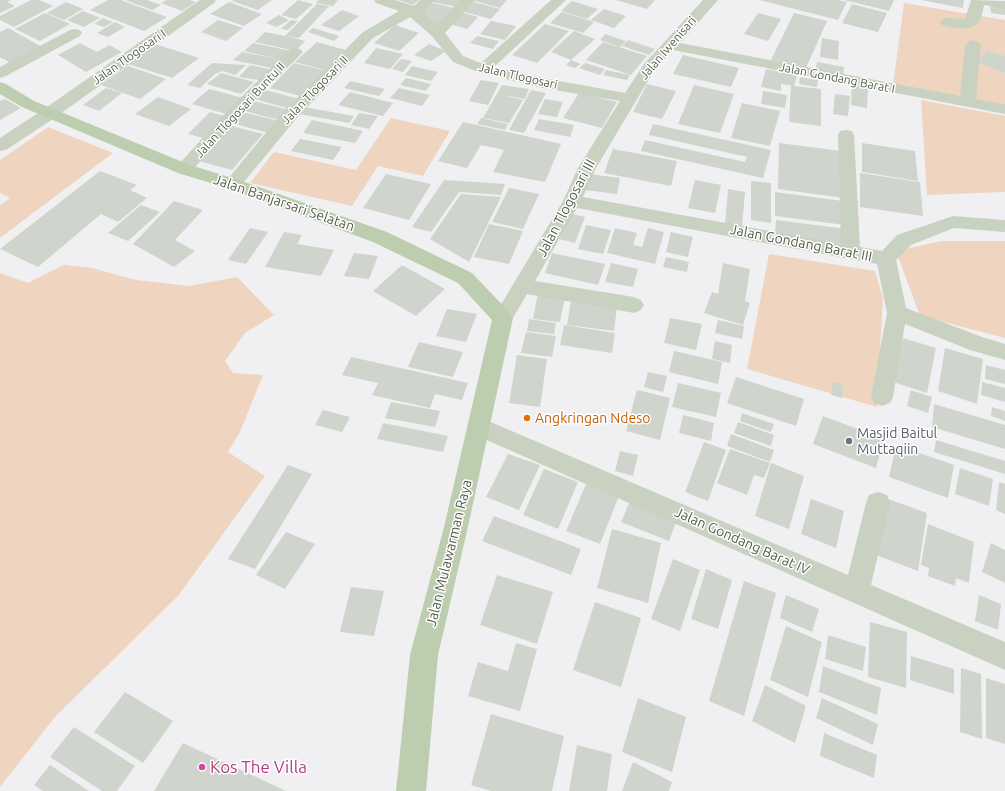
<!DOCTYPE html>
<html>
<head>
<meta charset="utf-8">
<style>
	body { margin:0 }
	canvas { display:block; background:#f0f0f2 }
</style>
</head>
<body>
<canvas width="1005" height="791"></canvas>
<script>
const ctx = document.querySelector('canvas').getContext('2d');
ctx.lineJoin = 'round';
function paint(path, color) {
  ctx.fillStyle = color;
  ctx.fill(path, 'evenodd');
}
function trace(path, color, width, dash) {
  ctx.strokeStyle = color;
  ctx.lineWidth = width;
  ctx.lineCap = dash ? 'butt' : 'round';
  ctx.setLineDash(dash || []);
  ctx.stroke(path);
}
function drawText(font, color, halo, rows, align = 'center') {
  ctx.font = font + ' Ubuntu,sans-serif';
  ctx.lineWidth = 3;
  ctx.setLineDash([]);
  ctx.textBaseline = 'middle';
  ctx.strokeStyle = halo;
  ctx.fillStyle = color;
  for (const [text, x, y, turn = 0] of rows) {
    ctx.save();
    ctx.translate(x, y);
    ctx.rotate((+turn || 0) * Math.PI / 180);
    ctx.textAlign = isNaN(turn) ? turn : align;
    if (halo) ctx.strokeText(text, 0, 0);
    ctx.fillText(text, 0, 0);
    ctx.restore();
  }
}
paint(new Path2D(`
	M904,3L1005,20V106L893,85Z
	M921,100L1005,116V192L927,195Z
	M391,118L450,131L423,176L378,166L352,206L250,183L274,152L356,170Z
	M48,127L113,153L0,238V205L10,198L0,193V160Z
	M942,241H1005V338L920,316L896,251Z
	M769,254L875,271L883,298L877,407L747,369Z
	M64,265L92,268L136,280L189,286L237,277L274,315L245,333L225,361L233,373L263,375L240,432L228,452L265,476L178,596L55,717L0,787V273L28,283Z`), '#efd5c0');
paint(new Path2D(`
	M0,0H11L7,2L15,6L0,13Z
	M31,0H39L53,6L14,27L0,20V16Z
	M108,0H121L167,17L144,31L90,10Z
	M125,0H147L161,5L152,10Z
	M166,0H190L196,2L182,11L161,3Z
	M234,0H272L258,10L232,1Z
	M298,0L313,4L296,19L281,15Z
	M318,0H338L333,6L316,3Z
	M398,0H419L413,5Z
	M434,0H463L457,7L432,2Z
	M471,0H507L500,8Z
	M616,0H655L647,9Z
	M759,0H838L847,2L838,20Z
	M844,0H894L889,11Z
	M921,0H964L963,8Z
	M470,1L500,9L491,19L461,11Z
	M572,1L598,9L587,19L561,11Z
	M66,2L83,9L64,20L47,13Z
	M229,2L262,14L244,26L210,14Z
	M433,3L454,8L437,26L422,13Z
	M317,4L329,6L299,38L287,36L305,41L295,51L255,42L265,32L285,36Z
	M852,4L887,13L878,32L842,23Z
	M990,6L1005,8V15L991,13Z
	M604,9L626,16L614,28L591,20Z
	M342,10L359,16L339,31L321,25Z
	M83,11L100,18L84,27L67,20Z
	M458,11L478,17L467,29L447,23Z
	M562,12L594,22L583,33L550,23Z
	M45,13L70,24L40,41L15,29Z
	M758,13L781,19L768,41L744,34Z
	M794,13L827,21L806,68L771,60Z
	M279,15L289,20L277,27L266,23Z
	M103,18L113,22L104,27L94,24Z
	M218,20L243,28L226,41L201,32Z
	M291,20L298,21L288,30L281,29Z
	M491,21L516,26L505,40L480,34Z
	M115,22L125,27L108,37L97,33Z
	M545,24L569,31L537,63L512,55Z
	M395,25L419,33L399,51L374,43Z
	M8,28L44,48L12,64L0,57V32Z
	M313,28L339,36L334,41L308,32Z
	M574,31L595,39L571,60L551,52Z
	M605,34L626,41L620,47L600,40Z
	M477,36L499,41L493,49L470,43Z
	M822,38L839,41L838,60L820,57Z
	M628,40L655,49L649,55L622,46Z
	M317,42L349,51L329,71L295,62Z
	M603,42L647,56L631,75L586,60Z
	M80,43L97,52L109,45L122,52L86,72L58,55Z
	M152,43L199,58L172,78L125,63Z
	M253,43L291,51L283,60L244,51Z
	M429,44L446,51L431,61L414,55Z
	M376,48L403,54L390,69L364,63Z
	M987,50L1005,56V73L978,63Z
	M242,52L284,60L276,69L233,60Z
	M683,55L739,68L731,87L673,74Z
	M401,59L412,61L403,72L392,69Z
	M571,60L581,64L575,68L566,65Z
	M817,62L844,67L843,76L815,71Z
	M212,63L246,65L235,75L223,71L215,74L200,88L187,85Z
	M294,63L327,71L304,97L270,88Z
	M585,63L605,69L600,75L579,68Z
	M250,65L274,70L265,81L239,77Z
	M128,66L166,79L140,99L101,85Z
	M412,66L438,72L431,81L405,75Z
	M766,69L797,75L794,86L821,89V126L789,122L791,85L781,84V91L761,87Z
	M606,70L630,75L627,80L603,75Z
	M221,73L254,82L241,94L207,84Z
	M800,77L818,80L817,87L799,84Z
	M406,78L431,84L426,91L400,85Z
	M481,80L499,83L488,105L469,101Z
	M350,81L385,89L379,96L344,88Z
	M647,84L676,91L662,119L633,112Z
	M502,85L529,89L525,99L502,95L523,100L509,123L483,118Z
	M694,85L734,94L720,133L678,124Z
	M852,85L868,88L867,108L851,105Z
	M106,88L122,93L99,111L83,105Z
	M399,88L430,95L422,106L390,98Z
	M209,89L243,98L226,114L192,104Z
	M265,90L299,99L290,109L255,99Z
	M531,90L546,93L524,133L509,130Z
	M763,91L787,95L785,108L761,104Z
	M350,92L393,103L383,116L338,105Z
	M579,93L617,102L602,128L563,118Z
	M835,94L850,96L848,116L833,114Z
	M158,97L191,109L169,126L135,114Z
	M5,99L21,108L0,120V101Z
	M545,99L563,102L557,117L538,114Z
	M254,101L289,110L279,120L244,111Z
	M742,103L780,111L770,146L731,138Z
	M304,107L354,116L349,123L299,114Z
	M210,112L228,117L206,139L188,134Z
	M242,112L279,121L268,133L232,123Z
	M359,113L378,116L369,129L351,125Z
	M481,118L508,124L505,130L477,124Z
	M539,119L574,125L570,137L534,130Z
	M312,120L363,131L355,143L303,133Z
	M463,122L561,144L545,182L493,172L504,150L481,145L467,168L438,161Z
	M653,124L771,150L763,178L641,151L645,140L745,162L747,157L649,135Z
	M228,125L263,134L232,170L195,160Z
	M300,139L342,147L333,160L291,151Z
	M779,143L841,151L843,198L778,189Z
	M862,143L915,151L918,181L862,172Z
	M613,149L677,161L671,186L604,173Z
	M100,171L137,185L130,190L147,198L118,222L101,214L38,267L0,249Z
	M860,173L920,182L923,216L860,207Z
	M386,174L431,184L409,220L363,208Z
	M589,174L620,178L617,194L585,190Z
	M444,180L505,184L501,195L459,192L431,232L412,227Z
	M695,180L721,185L715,213L688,208Z
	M751,181L771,183V223L751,220Z
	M509,188L539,194L523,229L492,222Z
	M728,189L745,192L742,228L725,225Z
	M775,192L843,201L845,225L775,216Z
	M461,194L501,197L469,262L430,239Z
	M174,201L203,210L175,240L195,251L174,267L133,244Z
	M141,205L160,212L128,241L108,233Z
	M568,213L585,217L575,243L559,239Z
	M776,220L847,229L849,245L775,234Z
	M489,224L523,231L509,264L474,257Z
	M586,225L611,230L603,254L578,249Z
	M250,228L268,232L246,264L228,260Z
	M615,228L637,233L633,245L642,247L648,228L664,232L655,264L607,253Z
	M284,232L302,235L297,244L334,250L321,276L265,267Z
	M671,232L693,237L688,257L666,252Z
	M354,253L378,256L369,279L344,276Z
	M552,253L605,264L598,285L545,273Z
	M666,257L689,262L687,272L663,267Z
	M611,263L638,269L633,287L605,282Z
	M723,263L750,269L745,301L750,303L743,325L704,313L712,292L718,294Z
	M402,265L445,289L416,316L373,291Z
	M538,293L565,297L560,322L533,319Z
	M571,301L617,307L614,331L567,325Z
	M447,309L477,314L466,342L436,336Z
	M670,318L702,324L696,350L664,343Z
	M529,319L556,323L554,334L527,331Z
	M718,320L744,326L742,339L715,333Z
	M564,325L615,333L612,353L560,345Z
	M526,332L556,336L552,357L521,353Z
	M903,338L936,348L927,393L893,382Z
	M715,341L732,345L730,363L712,359Z
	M419,342L463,352L453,377L408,367Z
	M945,348L983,359L977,404L938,391Z
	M674,351L722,362L718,384L669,372Z
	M517,355L547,359L540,407L509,403Z
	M351,357L468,383L462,400L435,394L430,408L372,395L378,383L342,375Z
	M986,365L1005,370V384L985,379Z
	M648,372L667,376L663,392L644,387Z
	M736,377L804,399L796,426L727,403Z
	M833,382L843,384L842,398L831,395Z
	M982,382L1005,388V402L981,395Z
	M678,383L721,393L716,417L672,407Z
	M637,390L670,398L660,440L626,431Z
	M911,390L932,397L928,413L907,406Z
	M391,402L440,411L435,427L385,418Z
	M934,404L1005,425V449L932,427Z
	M992,407L1005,411V421L991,416Z
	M323,410L350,417L342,432L315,425Z
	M742,413L774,424L771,432L740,421Z
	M683,415L714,423L711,441L679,433Z
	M823,416L884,439L876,468L813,444Z
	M738,422L774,435L771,446L734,433Z
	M383,423L448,436L443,452L377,439Z
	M731,434L774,450L770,462L727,446Z
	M936,440L1005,461V474L934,452Z
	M704,442L726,450L708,501L685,492Z
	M896,445L954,465L948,498L889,477Z
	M730,449L770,463L764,478L754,475L747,495L717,483Z
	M620,451L638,455L633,476L615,471Z
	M508,454L540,465L519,510L486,497Z
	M771,463L804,476L789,529L755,516Z
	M288,465L312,474L255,569L228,559Z
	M960,468L993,479L989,506L955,494Z
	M544,469L578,482L558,529L523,515Z
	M999,482L1005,484V514L996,510Z
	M586,484L619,496L600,544L566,531Z
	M885,498L927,513L918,571L873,554Z
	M811,499L844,511L836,548L801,534Z
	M630,501L677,520L669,541L621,522Z
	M494,516L581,549L571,575L482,541Z
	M928,524L974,542L969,583L956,578L955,586L928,576L929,568L921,565Z
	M612,529L661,543L648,603L597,588Z
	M286,532L315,544L285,589L256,575Z
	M991,543L1005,550V583L982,572Z
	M673,559L700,570L680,631L651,619Z
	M706,569L732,580L718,629L691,619Z
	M497,575L553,592L537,644L480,625Z
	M744,581L776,593L744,716L709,701Z
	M351,587L384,591L374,636L340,632Z
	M786,595L819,609L812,632L780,618Z
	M979,595L1001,604L998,630L975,621Z
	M595,602L641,618L621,687L573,670Z
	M870,622L907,632L906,688L868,677Z
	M786,626L822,642L808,697L770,680Z
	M828,635L866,647L863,671L825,659Z
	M516,643L537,649L520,711L468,696L478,662L508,671Z
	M911,656L954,669V694L910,680Z
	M823,666L881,688L877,715L819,692Z
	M961,668L981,674L982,739L960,732Z
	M986,678L1005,684V744L986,738Z
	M765,685L806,706L795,743L752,721Z
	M125,692L173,721L143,763L94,732Z
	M638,698L686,717L672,772L622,752Z
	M822,698L878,724L873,745L816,718Z
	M491,714L564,736L552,791H491L471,785Z
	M74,727L135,766L117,791H102L50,757Z
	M824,733L877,755L874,778L820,756Z
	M183,743L286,791H154Z
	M577,745L612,754L607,791H569Z
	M633,762L672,782L669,791H622Z
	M50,765L89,791H43L34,785Z`), '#cfd4cd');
paint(new Path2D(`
	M200,0H216L214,3L56,117L6,150L0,151V138L44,109Z
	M374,0H395L414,6L420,0H435L423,13L437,25L460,0H475L445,33L463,56L481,63L551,0H566L494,67L543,78L625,93L644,64L703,0H718L680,43L960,96L965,45L968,42L973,40L978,42L981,45L976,99L1005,104V114L673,50L655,69L596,168L583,197L841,244L838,135L840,131L846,130L852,131L854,135L860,247L882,251L897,235L953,216L1005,220V232L954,228L911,245L896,260L906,308L982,337L1005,344V360L970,350L905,324L893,397L890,403L882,406L874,403L871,397L887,313L877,264L577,208L535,281L634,297L641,300L644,305L641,310L634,313L527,294L510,323L503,326L496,323L493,318L496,313L563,201L578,168L620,101L543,88L478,72L453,62L432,36L410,17L373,38L295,120L239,188L233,190L227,188L224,184L227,180L283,112L363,32L399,11L376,3Z
	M971,0L1005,1V9L984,5C983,10 982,16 980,20C974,33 953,28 942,25L940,22L942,19L947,18L965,19Z
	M75,29L80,30L82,33L80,36L6,76L0,78V67L70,30Z
	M295,47L300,49L303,52L300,55L244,112L190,173L184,175L178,173L175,169L178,165L232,106L290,49Z
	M479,417L848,575L866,503L869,495L878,492L887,495L890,503L871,585L1005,642V670L471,433L468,426L471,419Z`), '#c9d2c1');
paint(new Path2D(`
	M0,82L6,84L34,101L190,165L239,180L387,232L472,273L510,313L513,318L468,527L438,655L426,791H396L410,655L444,527L492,320L458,283L373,242L227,188L178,173L22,107L0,94Z`), '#bdceb0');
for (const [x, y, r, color] of [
	[527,418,4,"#e8710a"],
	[849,441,4,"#6b7280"],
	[202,767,4,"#d1479c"]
]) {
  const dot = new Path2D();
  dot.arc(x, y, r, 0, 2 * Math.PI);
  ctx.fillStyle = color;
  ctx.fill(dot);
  trace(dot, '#fff', 1.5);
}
drawText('12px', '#525d48', '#fff', [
	["Jalan Iwenisari",668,48,-49],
	["Jalan Tlogosari I",129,57,-35],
	["Jalan Tlogosari",518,76,13],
	["Jalan Gondang Barat I",837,78,11],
	["Jalan Tlogosari II",315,90,-46],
	["Jalan Tlogosari Buntu II",240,110,-47]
]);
drawText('14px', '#525d48', '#fff', [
	["Jalan Banjarsari Selatan",284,203,19],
	["Jalan Tlogosari III",566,208,-62],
	["Jalan Gondang Barat III",801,243,11],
	["Jalan Gondang Barat IV",742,541,24],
	["Jalan Mulawarman Raya",449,553,-76]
]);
drawText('14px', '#c56008', '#fff', [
	["Angkringan Ndeso",535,418]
], 'left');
drawText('14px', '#5b616d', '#fff', [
	["Masjid Baitul",857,433],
	["Muttaqiin",857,449]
], 'left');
drawText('17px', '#b23c85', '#fff', [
	["Kos The Villa",210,767]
], 'left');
</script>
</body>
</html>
